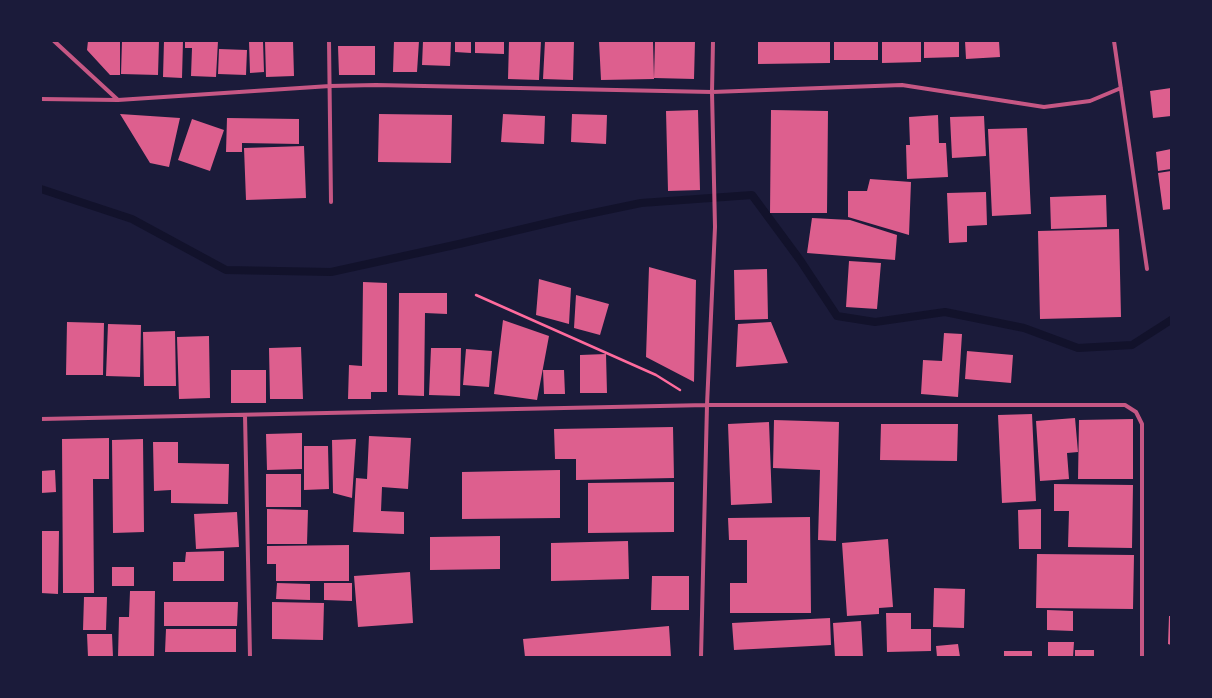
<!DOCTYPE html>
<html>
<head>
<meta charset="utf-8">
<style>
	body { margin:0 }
	#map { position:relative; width:1212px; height:698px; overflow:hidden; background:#1b1b3a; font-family:Cabin,sans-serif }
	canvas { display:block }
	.frame { position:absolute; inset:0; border:42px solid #1b1b3a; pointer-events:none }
</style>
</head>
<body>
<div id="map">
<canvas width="1212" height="698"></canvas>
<div class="frame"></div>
</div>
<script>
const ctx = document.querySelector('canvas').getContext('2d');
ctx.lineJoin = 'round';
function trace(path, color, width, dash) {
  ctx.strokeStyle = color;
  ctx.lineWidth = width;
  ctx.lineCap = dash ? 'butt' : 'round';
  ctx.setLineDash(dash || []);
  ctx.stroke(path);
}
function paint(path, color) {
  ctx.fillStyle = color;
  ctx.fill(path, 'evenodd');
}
trace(new Path2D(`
	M41,189L132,219L226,270L331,272L459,244L569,218L641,203L752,195L800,260L837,316L875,322L945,312L1024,328L1078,348L1132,345L1171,320`), '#12122b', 8);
paint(new Path2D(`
	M88,41H120V75H110L87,50Z
	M122,41H159L158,75L121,74Z
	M164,41H183L182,78L163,77Z
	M185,41H218L216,77L191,76L192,48H185Z
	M249,41H263L264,72L250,73Z
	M265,41H293L294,76L266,77Z
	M394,41H419L417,72H393Z
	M423,41H451L450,66L422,65Z
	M455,41H471V53L455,52Z
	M475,41H504V54L475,53Z
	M509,41H541L539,80L508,79Z
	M545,41H574L573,80L543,79Z
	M599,41H653L654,79L601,80Z
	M655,41H695L694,79L654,78Z
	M758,41H830V63L758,64Z
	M834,41H878V60H834Z
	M882,41H921V62L882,63Z
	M924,41H959V57L924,58Z
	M965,41H999L1000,57L966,59Z
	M338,46H375V75H339Z
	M219,49L247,50L246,75L218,74Z
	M1171,88V116L1153,118L1150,91Z
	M698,110L700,190L668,191L666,111Z
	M771,110L828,111L827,213H770Z
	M120,114L180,118L169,167L150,163Z
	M379,114L452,115L451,163L378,162Z
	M503,114L545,116L544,144L501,142Z
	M572,114L607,115L606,144L571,142Z
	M938,115L939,143H946L948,177L907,179L906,145H910L909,117Z
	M984,116L986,156L952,158L950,117Z
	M227,118L299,119V144L242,143V152H226Z
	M192,119L224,130L210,171L178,160Z
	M1027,128L1031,214L992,216L988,129Z
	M304,146L306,198L246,200L244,148Z
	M1171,149V169L1158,171L1156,152Z
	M1171,171V209L1163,210L1158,173Z
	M870,179L911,182L909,235L848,217V191H867Z
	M986,192L987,225L967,226V242L949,243L947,193Z
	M1106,195L1107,227L1051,229L1050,197Z
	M812,218L850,220L897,235L895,260L807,253Z
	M1119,229L1121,317L1040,319L1038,231Z
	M849,261L881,263L877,309L846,307Z
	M649,267L696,280L694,382L646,357Z
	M767,269L768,319L735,320L734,270Z
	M539,279L571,288L569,324L536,315Z
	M363,282L387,283V392H371V399H348L349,365L362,366Z
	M399,293H447V314L425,313L424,396L398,395Z
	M576,295L609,304L600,335L574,328Z
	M503,320L549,336L537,400L494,394Z
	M67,322L104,323L103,375H66Z
	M771,322L788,363L736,367L738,324Z
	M108,324L141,325L140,377L106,376Z
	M175,331L176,386H144L143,332Z
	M944,333L962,334L958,397L921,394L923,360L942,361Z
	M209,336L210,398L179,399L177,337Z
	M301,347L303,399H270L269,348Z
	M431,348H461L460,396L429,395Z
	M466,349L492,351L489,387L463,385Z
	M967,351L1013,355L1011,383L965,379Z
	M606,354L607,393H580V355Z
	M231,370H266V403H231Z
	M543,370H564L565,394H544Z
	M1032,414L1036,501L1002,503L998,415Z
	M1075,418L1078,452L1067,453L1069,479L1040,481L1036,421Z
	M1133,419V479H1078L1079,420Z
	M774,420L839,422L836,541L818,540L820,470L773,468Z
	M769,422L772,503L731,505L728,424Z
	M881,424H958L957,461L880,460Z
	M673,427L674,478L576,480V459H555L554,429Z
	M302,433V469L267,470L266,434Z
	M369,436L411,438L408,489L382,487L381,511L404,512V534L353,532L356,478L367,479Z
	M109,438V479H93L94,593H63L62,439Z
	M143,439L144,532L113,533L112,440Z
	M356,439L352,498L333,493L332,440Z
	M153,442H178V463L229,464L228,504L171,503V490L154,491Z
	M304,446H328L329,489L304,490Z
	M55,470L56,492L41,493V471Z
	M560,470V518L462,519V472Z
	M266,474H301V507H266Z
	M674,482V532L588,533V483Z
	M1054,484L1133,485L1132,548L1068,547L1069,511H1054Z
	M267,509L308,510L307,544H267Z
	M1041,509V549H1019L1018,510Z
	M237,512L239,547L196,549L194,514Z
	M810,517L811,613H730V583H747V540H729L728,518Z
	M41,531H59L58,594L41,593Z
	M500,536V569L430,570V537Z
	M888,539L893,607L879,608V614L847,616L842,543Z
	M628,541L629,579L551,581V543Z
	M349,545V581H276V564H267V546Z
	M224,551V581H173V562H185L186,552Z
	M1037,554L1134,555L1133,609L1036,608Z
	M112,567H134V586H112Z
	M410,572L413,623L358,627L354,576Z
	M652,576H689V610H651Z
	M277,583L310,584V600L276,599Z
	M324,583H352V601L324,600Z
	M934,588L965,589L964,628L933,627Z
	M130,591H155L154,657H118L119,617H129Z
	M84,597H107L106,630H83Z
	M164,602H238L237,626H164Z
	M272,602L324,603L323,640L272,639Z
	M1047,610L1073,611V631L1047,630Z
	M886,613H911V629H931V651L887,652Z
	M1169,616H1171V645L1168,644Z
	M830,618L831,645L734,650L732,623Z
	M861,621L863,657H835L833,623Z
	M669,626L671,657H525L523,639Z
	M166,629H236V652H165Z
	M87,634H112L113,657H88Z
	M1048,642H1074L1073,657H1048Z
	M958,644L960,657H937L936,646Z
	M1075,650H1094V657H1075Z
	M1004,651H1032V657H1004Z`), '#dd5f8e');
trace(new Path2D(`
	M476,295L656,375L680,390`), '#ff6b9d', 2.5);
trace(new Path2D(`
	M54,41L118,100
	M329,41L331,202
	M1114,41L1147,269
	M41,99L118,100L330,86L376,85L712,92L902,85L1044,107L1090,101L1121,88
	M245,415L250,657
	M41,419L707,405H1125L1136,412L1142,424V657
	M701,657L707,405L715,227L712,92L713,41`), '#c65784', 4);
</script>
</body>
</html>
